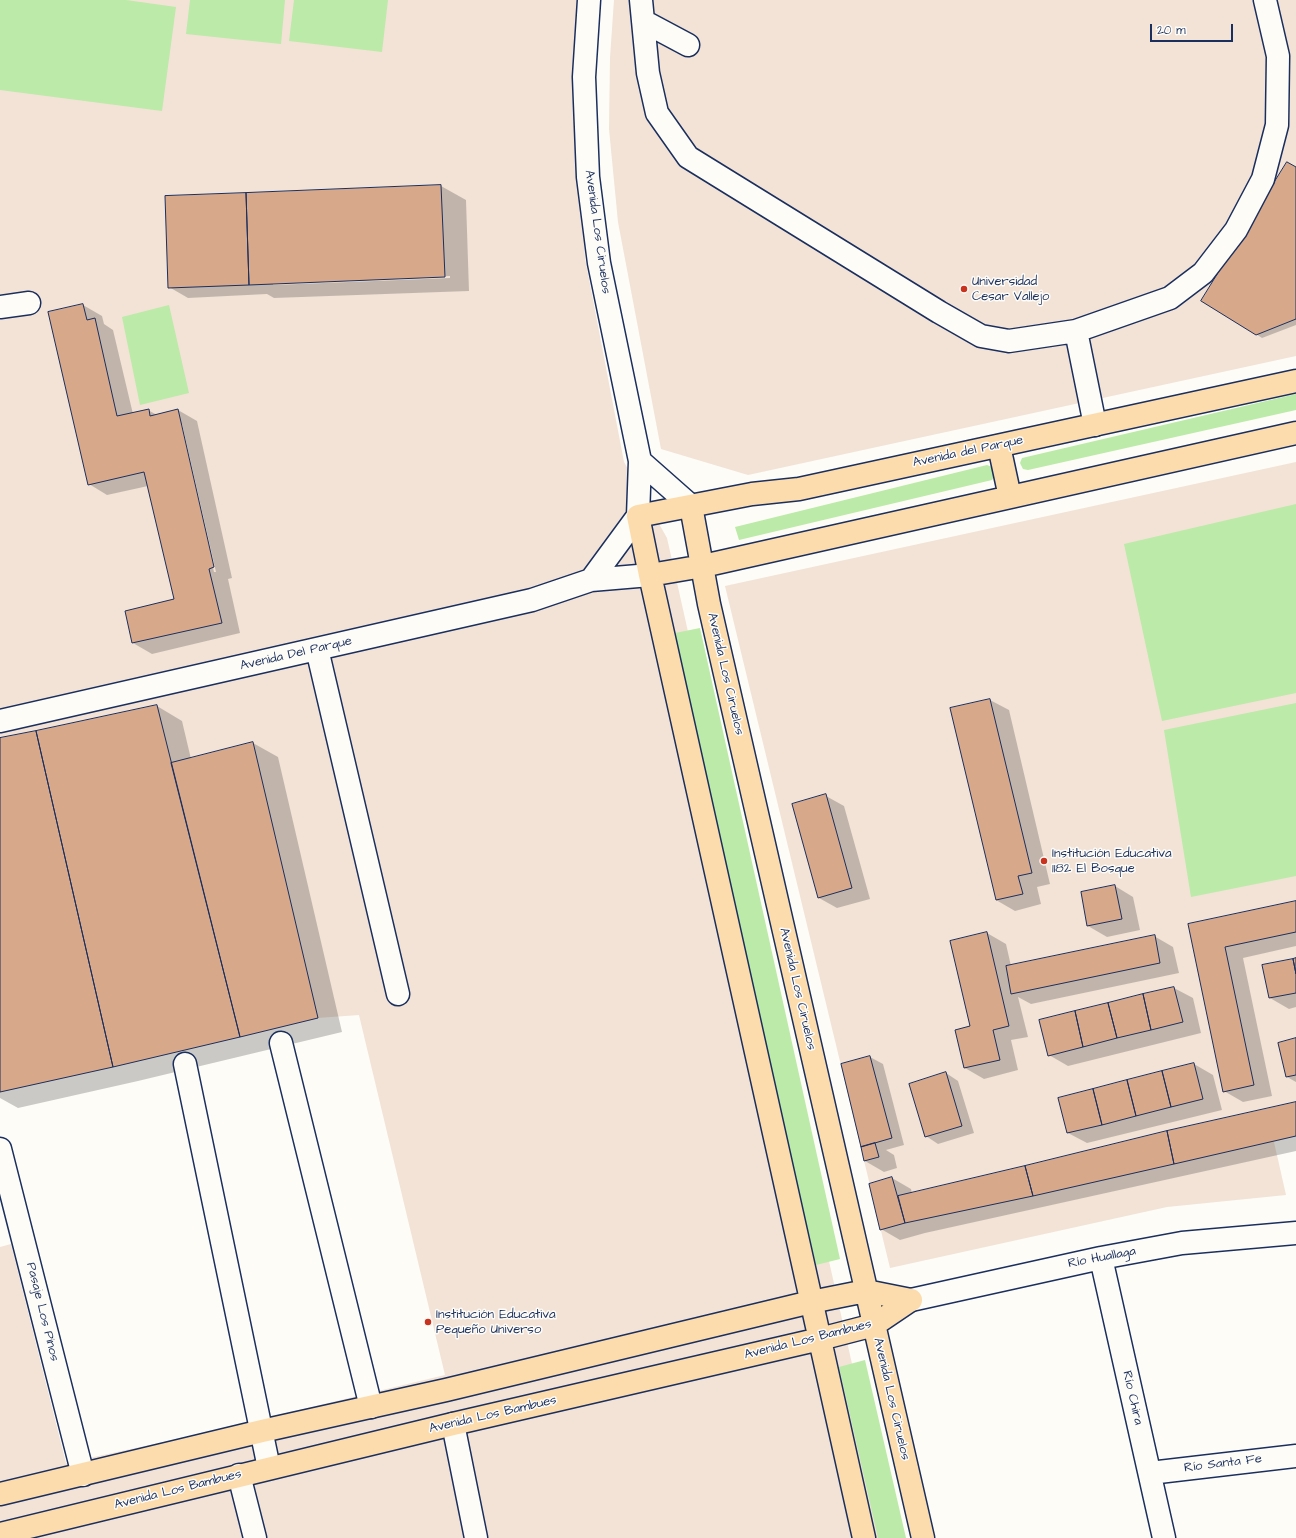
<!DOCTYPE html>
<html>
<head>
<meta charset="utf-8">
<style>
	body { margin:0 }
	#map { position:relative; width:1296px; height:1538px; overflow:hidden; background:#fdfcf7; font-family:"Architects Daughter",sans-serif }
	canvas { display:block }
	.scale { position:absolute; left:1150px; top:24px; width:83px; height:18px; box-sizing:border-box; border:2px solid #1b2f5e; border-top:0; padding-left:5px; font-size:12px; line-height:14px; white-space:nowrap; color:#1b2f5e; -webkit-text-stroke:3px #fdfcf7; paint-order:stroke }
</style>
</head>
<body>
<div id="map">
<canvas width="1296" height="1538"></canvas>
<div class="scale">20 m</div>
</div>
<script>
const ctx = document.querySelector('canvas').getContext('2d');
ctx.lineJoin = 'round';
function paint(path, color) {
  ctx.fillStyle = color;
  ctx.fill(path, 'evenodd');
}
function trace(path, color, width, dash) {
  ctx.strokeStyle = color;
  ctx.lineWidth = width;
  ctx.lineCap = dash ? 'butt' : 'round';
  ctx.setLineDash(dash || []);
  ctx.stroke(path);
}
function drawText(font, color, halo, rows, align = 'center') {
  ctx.font = font + ' "Architects Daughter",sans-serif';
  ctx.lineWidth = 3;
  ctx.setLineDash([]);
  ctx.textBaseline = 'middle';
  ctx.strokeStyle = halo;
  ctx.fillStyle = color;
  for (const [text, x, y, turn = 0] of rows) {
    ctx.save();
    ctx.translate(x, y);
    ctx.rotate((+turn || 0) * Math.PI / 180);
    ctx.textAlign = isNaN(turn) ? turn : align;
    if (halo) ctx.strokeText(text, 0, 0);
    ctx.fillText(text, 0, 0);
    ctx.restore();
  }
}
paint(new Path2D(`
	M0,0H584L579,108L585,258L624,462L667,538L891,1538H0V1247L11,1244L66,1463L182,1438L445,1375L359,1015L318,1018L113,1067L0,1092Z
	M614,0H1296V356L748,475L661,449L618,222L609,129L610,58Z
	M1296,462V1136L1274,1142L1286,1195L1167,1207L890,1268L725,586Z`), '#f2e3d6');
paint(new Path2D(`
	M0,0H126L176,7L162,111L0,90Z
	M190,0H285L281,44L186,34Z
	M294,0H388L382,52L289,41Z
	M169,305L189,393L140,405L122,317Z
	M1296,394V410L1028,470L1023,469L1020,463L1022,458Z
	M987,465L992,467L995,475L992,480L739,540L735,527Z
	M1296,504V693L1162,721L1124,544Z
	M700,628L840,1259L816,1265L670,634Z
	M1296,703V876L1191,897L1164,730Z
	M865,1360L906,1538H878L839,1367Z`), '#bceaa8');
paint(new Path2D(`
	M1296,168V325L1262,338L1256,334Z
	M441,186L466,200L469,291L274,298L267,294L188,298L169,287L247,194ZM450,276V278L273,285V283Z
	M83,305L102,316L104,324L113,330L133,414L148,410L157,415L178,410L197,421L232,578L228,579L240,633L152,654L133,643L175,600L148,486L107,495L89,484ZM180,424H182L216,572H214Z
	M990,700L1009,710L1050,884L1037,887L1041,904L1015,911L996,900Z
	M157,706L182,721L191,759L253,743L278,757L342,1032L138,1081L18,1108L0,1098V739Z
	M826,796L844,806L870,899L837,908L819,898Z
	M1115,886L1133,897L1140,930L1107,937L1088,926Z
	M1296,902V946L1243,958L1272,1096L1243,1102L1224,1091L1189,925Z
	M987,933L1006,944L1011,966L1154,936L1173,947L1179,973L1031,1004L1018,997L1028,1037L1011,1040L1018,1070L984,1079L965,1068L971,1026L951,942Z
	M1296,959V1007L1289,1009L1270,998L1263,966Z
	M1174,988L1193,998L1201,1033L1068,1066L1049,1055Z
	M1296,1039V1082L1287,1077Z
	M870,1057L883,1064L904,1145L886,1150L894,1155L897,1168L884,1172L865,1161L842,1065Z
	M1194,1064L1213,1075L1222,1110L1087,1143L1068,1133Z
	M946,1073L958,1081L974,1133L938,1144L926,1136Z
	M1296,1103V1151L925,1233L900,1240L881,1229L892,1178L911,1189L912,1194Z`), '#0003');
const building = new Path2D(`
	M1287,162L1296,167V319L1256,335L1201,301Z
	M441,185L445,277L249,285L246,193Z
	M246,193L249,285L168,288L165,196Z
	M83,304L87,320L95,318L117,416L149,409L150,416L178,409L214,567L209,569L222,623L132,643L125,611L174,599L144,472L88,485L48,312Z
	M990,699L1032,873L1018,876L1023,894L996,900L950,708Z
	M157,705L240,1037L113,1067L36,731Z
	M36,731L113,1067L0,1092V738Z
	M253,742L318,1018L240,1037L171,763Z
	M826,794L852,888L818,898L792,804Z
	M1115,885L1122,919L1087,926L1081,892Z
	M1296,901V932L1225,947L1254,1085L1223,1092L1188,924Z
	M987,932L1009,1026L993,1030L1000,1060L964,1068L955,1030L970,1026L950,941Z
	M1155,935L1160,963L1011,994L1006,966Z
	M1296,958V974L1293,959Z
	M1293,959L1296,974V993L1269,998L1262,965Z
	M1174,987L1183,1022L1151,1030L1143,994Z
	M1143,994L1151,1030L1117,1038L1108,1003Z
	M1108,1003L1117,1038L1083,1047L1075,1011Z
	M1075,1011L1083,1047L1048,1056L1039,1020Z
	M1296,1038V1075L1286,1077L1278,1043Z
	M870,1056L892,1138L861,1147L841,1064Z
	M1194,1063L1203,1099L1171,1107L1162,1071Z
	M1162,1071L1171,1107L1136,1116L1127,1080Z
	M946,1072L962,1126L925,1137L909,1084Z
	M1127,1080L1136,1116L1102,1125L1093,1089Z
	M1093,1089L1102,1125L1067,1133L1058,1098Z
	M1296,1102V1136L1174,1164L1167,1131Z
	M1167,1131L1174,1164L1033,1196L1025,1166Z
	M875,1143L879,1157L864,1161L861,1147Z
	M1025,1166L1033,1196L905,1223L898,1196Z
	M892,1177L905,1223L880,1230L869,1184Z`);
paint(building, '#d8a88a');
trace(building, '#1b2f5e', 1);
const minor = new Path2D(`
	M589,0L584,77L588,177L599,263L640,461L638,516L591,580
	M641,0L648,73L657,113L688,157L939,312L981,336L1009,341L1076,331L1170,298L1203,273L1236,230L1263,179L1277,125L1278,56L1265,0
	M643,21L688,45
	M0,307L29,303
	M1076,331L1095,425
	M640,461L691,506
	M317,649L398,994
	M0,721L532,600L591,580L650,575
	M281,1043L371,1407
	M185,1064L269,1468
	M0,1149L83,1475
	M1101,1258L1164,1538
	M911,1300L1101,1258L1182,1243L1296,1233
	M453,1424L476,1538
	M1150,1473L1296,1456
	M239,1475L255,1538`);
const major = new Path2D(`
	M999,446L1010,497
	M691,506L709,604L923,1538
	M650,575L703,566L1296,433
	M0,1494L262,1431L446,1390L811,1302L866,1291L911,1300
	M0,1534L453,1424L820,1339L874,1325L911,1300
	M864,1538L650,575L638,516L752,494L799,489L1296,381`);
trace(minor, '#1b2f5e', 25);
trace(major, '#1b2f5e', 25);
trace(minor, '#fdfcf7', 22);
trace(major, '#fcdcac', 22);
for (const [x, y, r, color] of [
	[964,289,4,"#c8321e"],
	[1044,861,4,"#c8321e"],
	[428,1322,4,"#c8321e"]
]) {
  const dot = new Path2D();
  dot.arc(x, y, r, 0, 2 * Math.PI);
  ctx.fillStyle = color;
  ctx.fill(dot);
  trace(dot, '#fdfcf7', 1.5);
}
drawText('13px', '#1b2f5e', '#fdfcf7', [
	["Avenida Los Ciruelos",597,232,82],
	["Avenida del Parque",968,452,-12],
	["Avenida Del Parque",296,654,-13],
	["Avenida Los Ciruelos",725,674,77],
	["Avenida Los Ciruelos",797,989,77],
	["Río Huallaga",1102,1258,-11],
	["Pasaje Los Pinos",42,1312,76],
	["Avenida Los Bambues",808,1340,-14],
	["Río Chira",1132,1398,77],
	["Avenida Los Ciruelos",891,1399,77],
	["Avenida Los Bambues",493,1415,-13],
	["Río Santa Fe",1223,1464,-7],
	["Avenida Los Bambues",178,1490,-14]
]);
drawText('13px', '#1b2f5e', '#fdfcf7', [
	["Universidad",972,282],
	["Cesar Vallejo",972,297],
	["Institución Educativa",1052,854],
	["1182 El Bosque",1052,869],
	["Institución Educativa",436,1315],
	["Pequeño Universo",436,1330]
], 'left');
</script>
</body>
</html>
